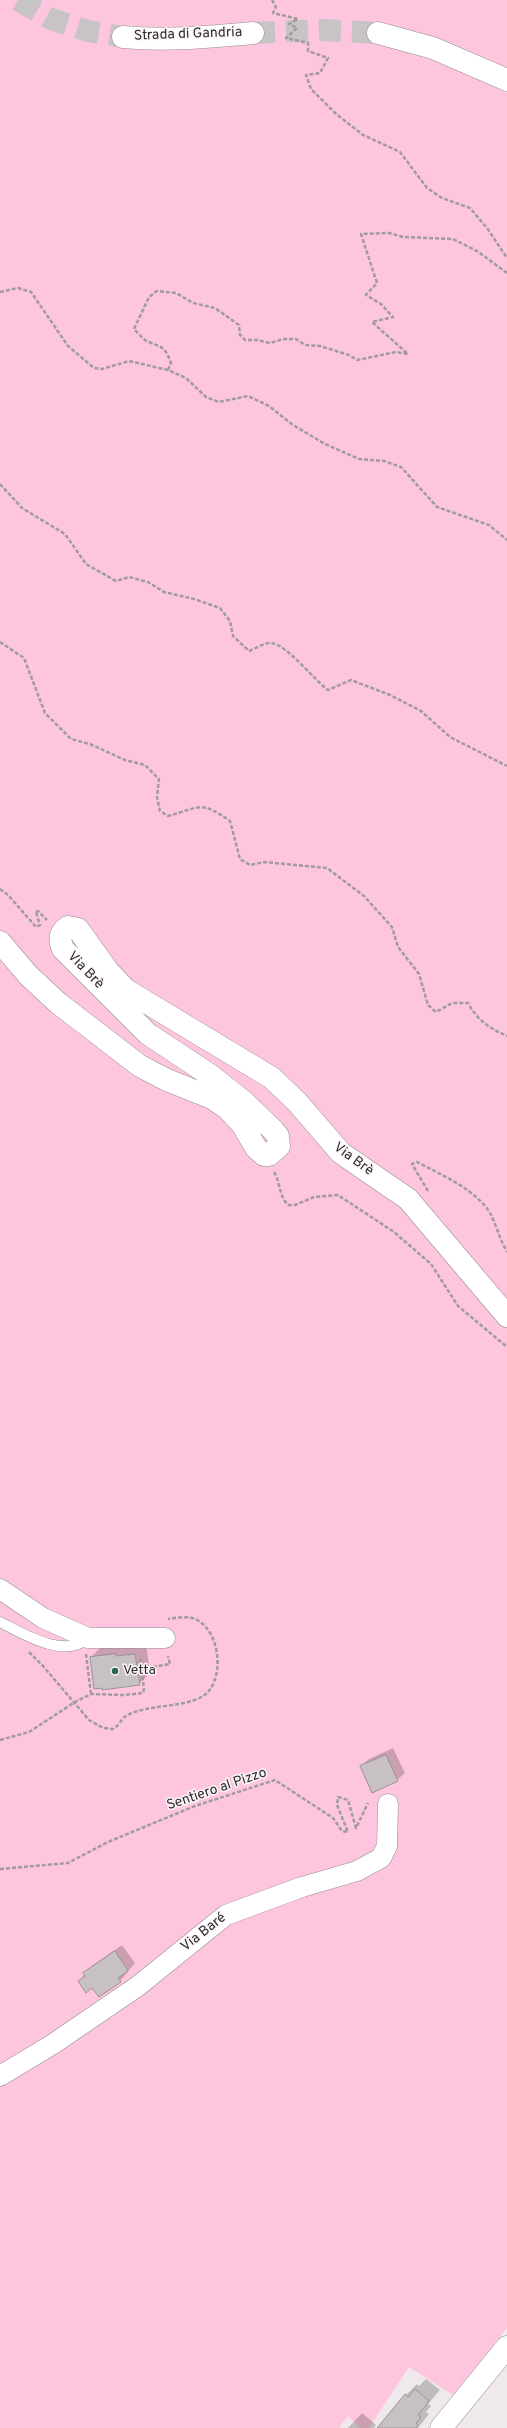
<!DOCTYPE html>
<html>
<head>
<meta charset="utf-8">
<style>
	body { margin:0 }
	canvas { display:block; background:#efe9eb }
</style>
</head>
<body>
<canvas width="507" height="2428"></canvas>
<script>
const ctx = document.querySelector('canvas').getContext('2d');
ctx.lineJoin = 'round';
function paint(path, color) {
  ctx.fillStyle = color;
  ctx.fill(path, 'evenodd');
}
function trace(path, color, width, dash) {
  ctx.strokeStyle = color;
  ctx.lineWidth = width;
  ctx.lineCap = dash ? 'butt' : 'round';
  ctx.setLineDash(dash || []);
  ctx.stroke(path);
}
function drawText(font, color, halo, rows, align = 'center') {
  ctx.font = font + ' Overpass,sans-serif';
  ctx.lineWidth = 3;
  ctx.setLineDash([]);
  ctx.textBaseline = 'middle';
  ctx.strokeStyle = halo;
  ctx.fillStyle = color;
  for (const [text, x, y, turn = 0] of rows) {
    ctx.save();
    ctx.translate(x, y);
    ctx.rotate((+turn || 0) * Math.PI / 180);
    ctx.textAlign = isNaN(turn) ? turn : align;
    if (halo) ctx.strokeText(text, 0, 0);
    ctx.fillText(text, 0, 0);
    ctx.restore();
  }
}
paint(new Path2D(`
	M0,0H507V69L380,24L376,44L407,51L474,76L507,93V2328L453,2395L409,2367L369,2428H360L348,2416L339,2428H0Z`), '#fec6de');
paint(new Path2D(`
	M146,1643L150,1673L139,1684L91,1657L102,1646Z
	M393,1748L405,1773L397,1780L361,1766L369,1759Z
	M122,1945L135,1963L120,1981L99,1996L93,1987L79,1981L92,1966Z
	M426,2379L440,2390L428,2404L431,2406L426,2412L429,2414L418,2428H378L406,2395L417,2384L419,2386Z
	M362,2413L376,2425L374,2428H348Z`), '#0003');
const building = new Path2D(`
	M116,1654V1656L135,1654L140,1685L102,1690V1688L94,1689L90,1657Z
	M386,1755L398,1781L372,1793L360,1766Z
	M115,1951L128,1971L118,1978L121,1982L99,1997L92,1988L86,1993L78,1981L85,1976L83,1973Z
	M415,2389L429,2401L418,2415L421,2418L416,2423L418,2426L416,2428H377L405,2394L408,2397Z`);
paint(building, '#c7c1c3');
trace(building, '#9a9496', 1);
trace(new Path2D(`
	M18,0L51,19L88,31L123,37
	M253,33L323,30L378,33`), '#c8c3c5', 22, [22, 11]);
const lane = new Path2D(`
	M0,1622C22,1633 65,1660 88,1638`);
const street = new Path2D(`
	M0,1589L43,1618L88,1638H165
	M0,2076L53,2044L138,1986L226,1915L302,1887L357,1871L381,1858L387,1846L388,1804`);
const secondary = new Path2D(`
	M378,33L433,48L507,80
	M123,37C167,41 210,37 253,33
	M0,942L28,975L58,1003L140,1066L167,1080L212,1098L228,1109L242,1124L256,1148L264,1155H269L279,1146L278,1136L274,1131L243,1101L210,1075L148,1034L63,949C59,940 59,933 68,927L78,929L108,971L126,990L272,1078L297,1102L341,1153L408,1199L507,1316
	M441,2428L507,2347`);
trace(lane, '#938d8f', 11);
trace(street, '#938d8f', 21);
trace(secondary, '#938d8f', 23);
trace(new Path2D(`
	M272,0L276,7L273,13L298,19L289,24L297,28L286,38L308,43V51L328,58L320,73L306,75L311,89L335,113L363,135L400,152L427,188L442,198L470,208L487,228L507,258
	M0,292L18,288L31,292L68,346L94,368L102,369L129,361L168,370L186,378L206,397L219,402L248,396L269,406L293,425L325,444L359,459L384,461L401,467L437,507L489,525L507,540
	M168,370L171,363C165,347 163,348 149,342C144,341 138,333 134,329L149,297L157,291L176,293L193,303L215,308L239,325L240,335L245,340H257L270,343L284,339H296L305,345L320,346L349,355L357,360L396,352L408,354L372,322L393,317L381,304L366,295L377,283L361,234L389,233L403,237L453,239L477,251L507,273
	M0,484L22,508L65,534L86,564L116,581L129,577L148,582L164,592L194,599L220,608L230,621L233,636L249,651C255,649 263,643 270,643C286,643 314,680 328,690L351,680L390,695L421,711L450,737L507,766
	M0,642L24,658L45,713L71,739L90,744L125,760L145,765L159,779L157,797L160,811L168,816C201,807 200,800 230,821L240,859L250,865L264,862L327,868L364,896L392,927L398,947L419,974L428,1005L436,1012L452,1003H468C478,1021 489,1028 507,1036
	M0,889L8,895L36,927L40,925L36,912
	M36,912L38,911L47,920
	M274,1172C281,1184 278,1194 288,1205H295L314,1197L338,1195L394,1232L431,1264L458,1306L507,1347
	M428,1191L412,1164L417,1162C440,1174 479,1191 491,1215C497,1227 500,1240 507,1252
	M29,1652L43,1666L89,1720L103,1728L113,1729C119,1726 121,1719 126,1716C147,1703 192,1709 208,1692C225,1673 219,1626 192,1618C185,1616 175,1618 168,1619
	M86,1654L91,1694
	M141,1669L170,1664L168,1656
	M0,1740L29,1732L75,1702L91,1694L124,1695L143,1693L144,1689L140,1657
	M0,1869L68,1863L108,1842L195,1806L275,1780L333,1818L342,1831L348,1832L337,1805L338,1797L348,1800L356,1828L368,1803`), '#a09b9d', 2.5, [4, 2]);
trace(lane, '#fff', 10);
trace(street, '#fff', 20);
trace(secondary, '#fff', 22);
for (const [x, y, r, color] of [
	[115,1671,4,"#296856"]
]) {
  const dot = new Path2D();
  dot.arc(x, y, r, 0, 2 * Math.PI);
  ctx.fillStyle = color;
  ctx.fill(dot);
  trace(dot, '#fdf6f9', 1.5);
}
drawText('14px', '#2d2b2c', '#fdf6f9', [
	["Strada di Gandria",188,35,-2],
	["Via Brè",85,971,46],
	["Via Brè",353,1160,36],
	["Sentiero al Pizzo",217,1790,-19],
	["Via Baré",204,1933,-38]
]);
drawText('14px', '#2d2b2c', '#fdf6f9', [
	["Vetta",123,1671]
], 'left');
</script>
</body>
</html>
